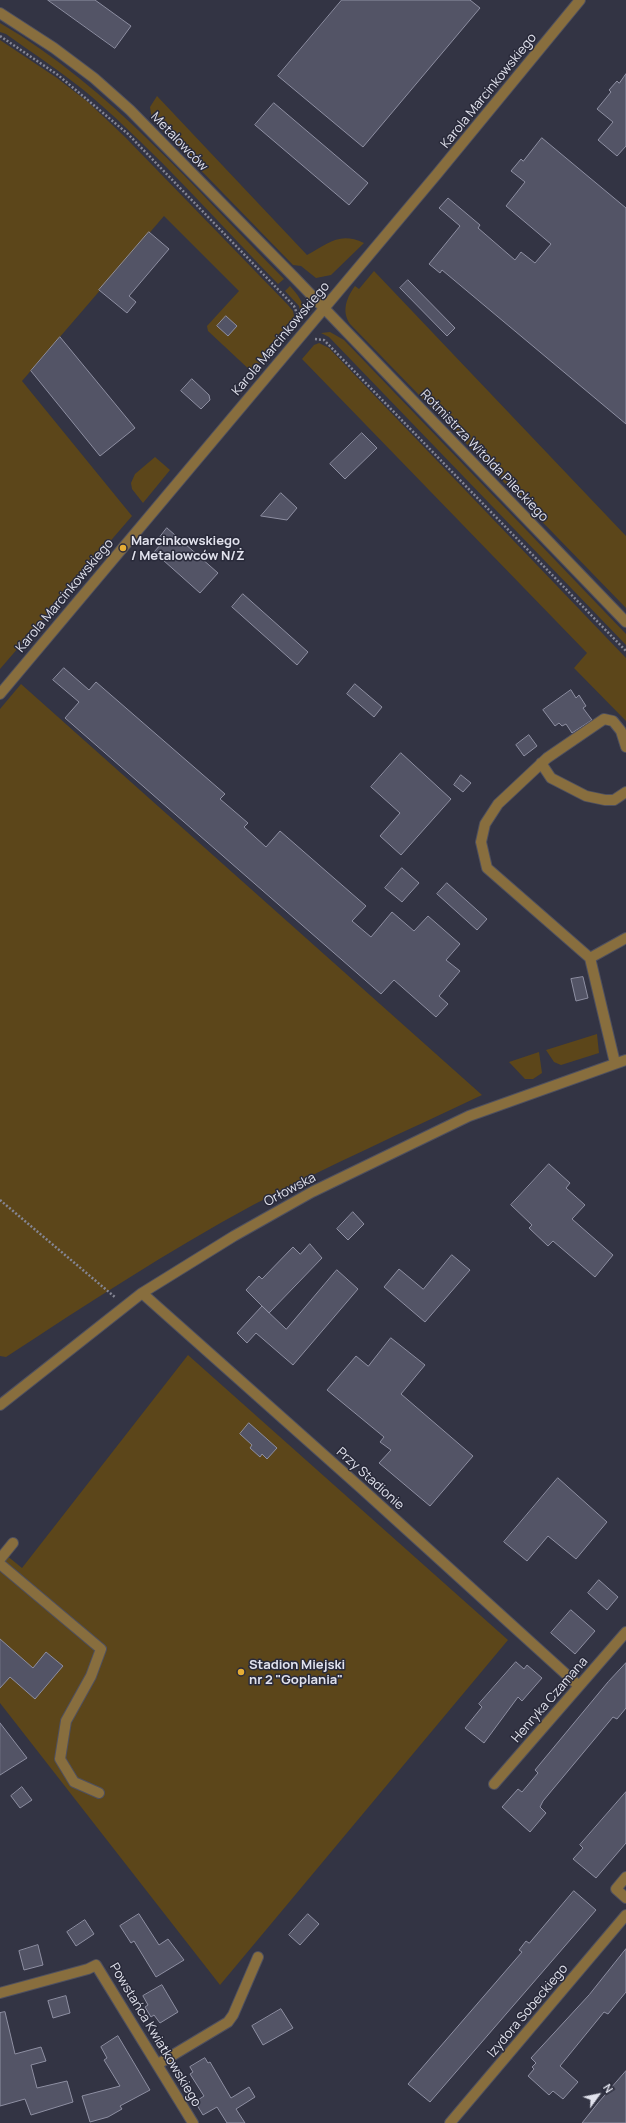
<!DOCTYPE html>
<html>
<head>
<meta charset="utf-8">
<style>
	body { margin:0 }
	#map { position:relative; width:626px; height:2123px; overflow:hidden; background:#333444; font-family:Manrope,sans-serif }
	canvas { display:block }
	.north { position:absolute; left:578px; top:2075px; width:40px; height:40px; -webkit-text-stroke:3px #292a3a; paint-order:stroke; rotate:57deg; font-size:11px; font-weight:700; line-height:16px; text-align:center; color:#e1e2ed }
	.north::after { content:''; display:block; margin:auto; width:14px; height:18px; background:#e1e2ed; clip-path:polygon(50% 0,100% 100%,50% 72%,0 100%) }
</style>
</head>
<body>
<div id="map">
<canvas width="626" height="2123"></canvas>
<div class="north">N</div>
</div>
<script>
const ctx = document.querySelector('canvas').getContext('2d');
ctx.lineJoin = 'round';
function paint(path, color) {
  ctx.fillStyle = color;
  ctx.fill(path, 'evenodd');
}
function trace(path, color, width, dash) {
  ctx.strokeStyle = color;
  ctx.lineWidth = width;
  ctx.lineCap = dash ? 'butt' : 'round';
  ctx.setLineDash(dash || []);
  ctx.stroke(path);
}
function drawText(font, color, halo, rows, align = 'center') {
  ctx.font = font + ' Manrope,sans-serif';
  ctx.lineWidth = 3;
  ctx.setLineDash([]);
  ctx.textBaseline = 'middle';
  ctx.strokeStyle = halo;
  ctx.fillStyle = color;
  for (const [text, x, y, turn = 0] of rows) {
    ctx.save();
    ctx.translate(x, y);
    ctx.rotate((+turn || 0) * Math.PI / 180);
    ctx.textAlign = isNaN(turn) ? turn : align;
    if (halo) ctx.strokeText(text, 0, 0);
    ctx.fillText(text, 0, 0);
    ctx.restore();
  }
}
paint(new Path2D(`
	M0,23C111,88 195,189 284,279L278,284C217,221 158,154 92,97C65,74 35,55 6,34L0,32Z
	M0,40L57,78L88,102L125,137L288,305L293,311L294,316L253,373L208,331L207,326L239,291L164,216L22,381L132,516L0,669Z
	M157,96L307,255C328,244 339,231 364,243L331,275L316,278L301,266L293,265L152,120L150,107Z
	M374,271L626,536V608L350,324C341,311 347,297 355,286L359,289Z
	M290,286C298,295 307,305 301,318L299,306L285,291Z
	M330,332L344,340L626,634V645L329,337L321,333Z
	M319,343L329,348L626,658V721L574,668L587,653L302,359L314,345Z
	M155,457L170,470L143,503L132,489L131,483L135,474Z
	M21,684L482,1095C406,1131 328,1166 253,1205C168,1251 87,1304 6,1357L0,1356V709Z
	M597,1034L599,1053L561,1065L554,1062L546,1050Z
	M539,1052L542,1073L533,1079H525L509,1062Z
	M188,1355L508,1640L220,1985L0,1703V1550L22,1568Z`), '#5c461a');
const building = new Path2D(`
	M48,0H95L131,26L115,48Z
	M342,0H470L480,8L363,147L278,76Z
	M626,74V146L617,156L598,140L613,122L597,109L611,92L609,90L617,81L619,83Z
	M274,103L368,183L349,205L255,125Z
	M542,138L626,208V424L442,270L440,273L429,264L460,226L439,208L448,198L480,225L478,228L515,260L521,252L535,263L551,244L506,206L525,182L511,171L521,159L523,161Z
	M149,232L169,249L129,296L136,302L127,313L99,290Z
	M408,280L455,328L447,336L400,288Z
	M226,316L237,326L228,336L217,326Z
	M60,337L135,428L100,456L31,371Z
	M192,379L209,395L210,400L201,409L181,391Z
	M362,433L377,448L345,479L330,464Z
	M281,493L297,508L287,520L261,516Z
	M167,528L218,573L200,593L154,552L161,544L157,541Z
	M243,594L308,652L297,665L232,607Z
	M64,668L89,690L96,682L225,794L220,799L248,823L244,827L266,847L280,831L366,906L352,921L371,937L392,912L414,931L428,916L460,944L446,960L460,971L439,996L448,1004L436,1017L394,980L381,994L65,718L79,702L53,680Z
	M355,684L382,707L374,717L347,694Z
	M571,690L576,698L579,695L586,706L583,708L592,720L572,733L566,724L562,726L559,723L555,726L543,710Z
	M529,735L537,746L524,756L516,745Z
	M401,753L451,799L401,855L380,836L400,813L371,787Z
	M461,775L471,783L463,792L454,785Z
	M402,868L419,883L402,902L385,888Z
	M447,883L487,919L477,930L437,894Z
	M583,977L588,998L576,1001L571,979Z
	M549,1164L570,1183L566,1188L585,1205L572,1219L613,1255L595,1277L553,1241L548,1246L529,1228L532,1225L511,1205Z
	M353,1212L364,1224L348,1240L337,1229Z
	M310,1244L322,1258L269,1313L246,1290L259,1276L262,1279L293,1247L300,1254Z
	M452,1255L470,1270L425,1322L384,1287L399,1269L423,1289Z
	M337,1270L358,1289L293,1365L256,1333L247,1343L237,1333L262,1306L286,1329Z
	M391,1338L425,1365L401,1394L473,1456L430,1506L379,1463L391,1450L380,1442L384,1437L327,1390L356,1356L368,1366Z
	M249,1423L277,1448L267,1459L262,1454L260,1457L250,1448L252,1445L240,1434Z
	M558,1478L607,1522L576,1559L548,1536L527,1561L504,1542Z
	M599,1580L618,1597L607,1610L588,1593Z
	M571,1610L595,1631L575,1654L551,1633Z
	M0,1639L33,1668L46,1652L63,1666L35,1699L10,1677L0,1688Z
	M516,1662L524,1669L527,1665L542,1678L522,1701L518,1697L484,1743L465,1728L482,1707L479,1704Z
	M626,1663V1708L617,1719L613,1717L543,1801L540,1807L546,1813L530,1832L502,1807L518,1789L522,1792L538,1773L535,1770L608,1682Z
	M0,1723L27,1758L0,1775Z
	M22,1787L32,1800L20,1808L11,1796Z
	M626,1792V1843L596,1878L573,1859L583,1848L580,1845Z
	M574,1891L596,1910L430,2102L408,2084L522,1952L519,1950L526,1941L529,1943Z
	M139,1914L159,1945L168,1939L184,1960L156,1977L134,1941L131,1943L120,1926Z
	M308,1914L319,1924L300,1945L289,1935Z
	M85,1920L94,1934L76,1946L67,1932Z
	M38,1945L43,1965L24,1970L19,1951Z
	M626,1949V1992L608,2014L604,2012L560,2066L578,2082L563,2099L553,2091L549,2095L528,2076L534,2069L532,2067L536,2063L531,2058L589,1995Z
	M162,1985L178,2012L160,2023L154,2015L151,2017L145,2007L148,2005L143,1996Z
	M66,1996L70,2013L53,2018L48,2001Z
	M281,2009L293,2028L263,2045L252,2026Z
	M5,2012L15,2054L41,2047L46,2061L31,2065L37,2088L67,2081L73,2102L31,2115L25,2099L0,2106V2013Z
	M118,2036L150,2090L120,2106L122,2109L108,2117L90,2122L82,2096L120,2086L104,2060L107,2058L101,2047Z
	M205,2058L208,2063L210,2062L231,2098L249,2087L255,2097L236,2109L245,2123H227L217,2107L203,2115L195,2102L204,2096L190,2074L193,2072L190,2067Z
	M626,2071V2123H582L598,2103Z`);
paint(building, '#535466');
trace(building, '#8e8fa2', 1);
const minor = new Path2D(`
	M0,13L54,48L94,78L130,110L294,277L626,622
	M0,694L437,174L580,0
	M541,763L551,778L586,796L605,800H614L626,792
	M590,958L626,938
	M615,1063L590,958L487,868L481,842L485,824L498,804L547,758L604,719L613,721L621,731L626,747
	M142,1293L361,1488L579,1686
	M0,1405L142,1293L234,1236L312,1192L469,1116L626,1060
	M0,1559L13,1543
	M0,1564L101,1649L91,1676L66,1721L60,1759L74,1782L99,1793
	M494,1784L626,1632
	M626,1877L616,1889L626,1898
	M0,1993L88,1969L96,1965L193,2123
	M158,2064L228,2022L233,2015L258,1957
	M450,2123L626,1915`);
trace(minor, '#4f505f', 12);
trace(new Path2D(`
	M0,36L58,75L128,134L294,306L298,316L297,319
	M315,339L324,340L626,651
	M0,1200L116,1298`), '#858694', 2.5, [2, 2]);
trace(minor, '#886e3e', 10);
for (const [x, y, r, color] of [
	[123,548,4,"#e5ad35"],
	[241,1672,4,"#e5ad35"]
]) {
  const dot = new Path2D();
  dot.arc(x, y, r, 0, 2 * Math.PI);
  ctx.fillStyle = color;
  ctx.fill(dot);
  trace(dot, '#292a3a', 1.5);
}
drawText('13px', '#e1e2ed', '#292a3a', [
	["Karola Marcinkowskiego",489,91,-51],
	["Metalowców",179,142,46],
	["Karola Marcinkowskiego",281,339,-50],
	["Rotmistrza Witolda Pileckiego",484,456,46],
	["Karola Marcinkowskiego",65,596,-50],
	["Orłowska",290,1190,-28],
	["Przy Stadionie",370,1479,42],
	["Henryka Czamana",550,1700,-49],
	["Izydora Sobeckiego",528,2011,-50],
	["Powstańca Kwiatkowskiego",155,2035,59]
]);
drawText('bold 13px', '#e1e2ed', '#292a3a', [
	["Marcinkowskiego",131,541],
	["/ Metalowców N/Ż",131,556],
	["Stadion Miejski",249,1665],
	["nr 2 \"Goplania\"",249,1680]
], 'left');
</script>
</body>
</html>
